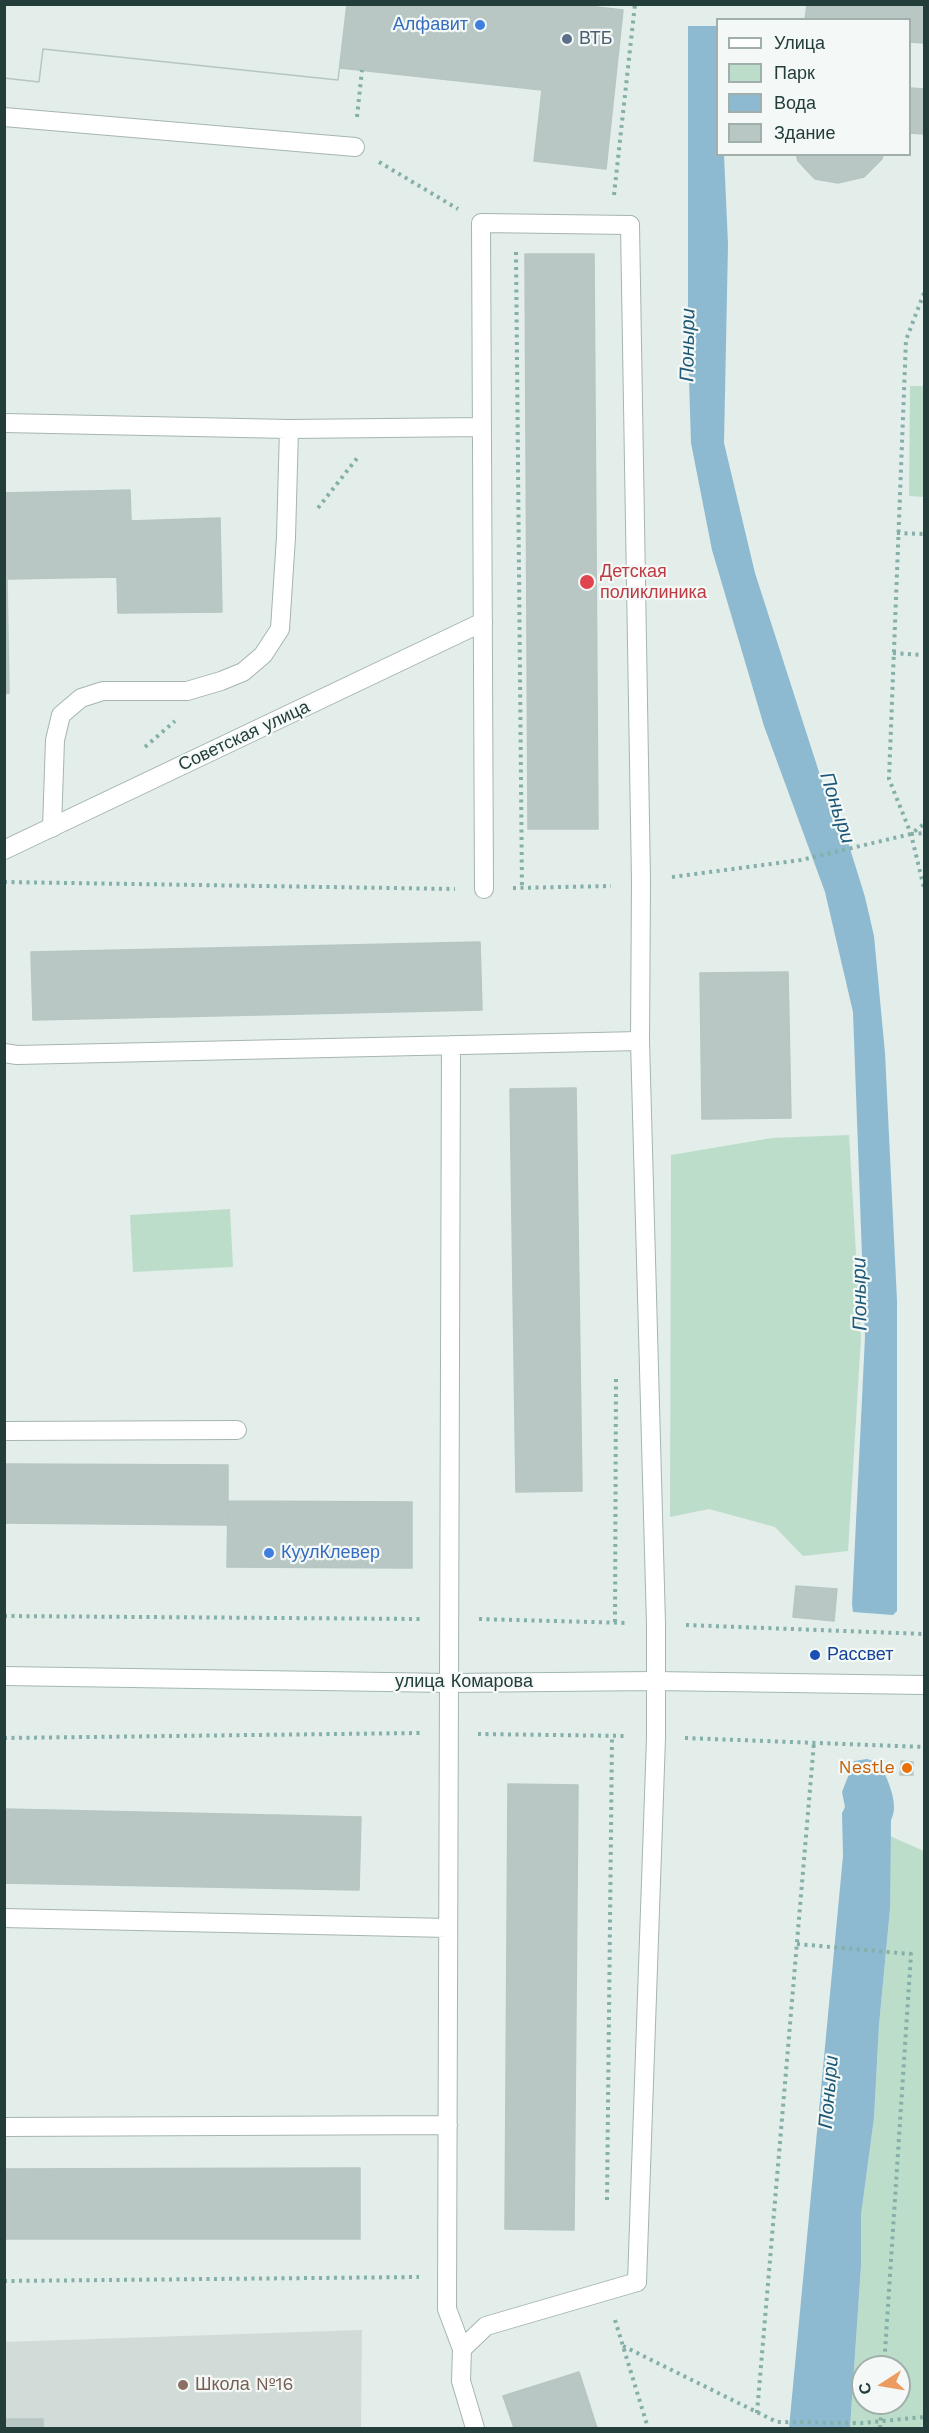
<!DOCTYPE html>
<html>
<head>
<meta charset="utf-8">
<style>
	body { margin:0 }
	#map { position:relative; width:929px; height:2433px; overflow:hidden; background:#e3edea; font-family:"Work Sans",sans-serif }
	canvas { display:block }
	.frame { position:absolute; inset:0; border:6px solid #233d3b; pointer-events:none }
	.legend { position:absolute; left:716px; top:18px; width:195px; height:138px; box-sizing:border-box; background:#f4f9f7; border:2px solid #a0aeac; margin:0; padding:8px 10px; list-style:none; font-size:18px; color:#233d3b }
	.legend li { display:flex; align-items:center; gap:12px; height:30px }
	.legend b { width:30px; border:2px solid #a0aeac }
	.north { position:absolute; left:851px; top:2355px; width:60px; height:60px; box-sizing:border-box; background:#f4f9f7; border:2px solid #a0aeac; border-radius:50%; rotate:258deg; font-size:16px; font-weight:700; line-height:24px; text-align:center; color:#233d3b }
	.north::after { content:''; display:block; margin:auto; width:21px; height:27px; background:#ed9c60; clip-path:polygon(50% 0,100% 100%,50% 72%,0 100%) }
</style>
</head>
<body>
<div id="map">
<canvas width="929" height="2433"></canvas>
<div class="frame"></div>
<ul class="legend">
<li><b style="height:8px;background:#fff"></b>Улица</li>
<li><b style="height:16px;background:#bdddcb"></b>Парк</li>
<li><b style="height:16px;background:#8dbad0"></b>Вода</li>
<li><b style="height:16px;background:#b8c7c4"></b>Здание</li>
</ul>
<div class="north">С</div>
</div>
<script>
const ctx = document.querySelector('canvas').getContext('2d');
ctx.lineJoin = 'round';
function paint(path, color) {
  ctx.fillStyle = color;
  ctx.fill(path, 'evenodd');
}
function trace(path, color, width, dash) {
  ctx.strokeStyle = color;
  ctx.lineWidth = width;
  ctx.lineCap = dash ? 'butt' : 'round';
  ctx.setLineDash(dash || []);
  ctx.stroke(path);
}
function drawText(font, color, halo, rows, align = 'center') {
  ctx.font = font + ' "Work Sans",sans-serif';
  ctx.lineWidth = 4.5;
  ctx.setLineDash([]);
  ctx.textBaseline = 'middle';
  ctx.strokeStyle = halo;
  ctx.fillStyle = color;
  for (const [text, x, y, turn = 0] of rows) {
    ctx.save();
    ctx.translate(x, y);
    ctx.rotate((+turn || 0) * Math.PI / 180);
    ctx.textAlign = isNaN(turn) ? turn : align;
    if (halo) ctx.strokeText(text, 0, 0);
    ctx.fillText(text, 0, 0);
    ctx.restore();
  }
}
paint(new Path2D(`
	M362,2330L361,2428H5L4,2342Z`), '#d1dcd9');
paint(new Path2D(`
	M910,386H924V497L909,496Z
	M849,1135L861,1338L848,1551L803,1556L775,1527L709,1509L670,1517L671,1155L772,1138Z
	M230,1209L233,1267L133,1272L130,1215Z
	M890,1836L924,1851V2428H850L861,2266V2215L874,2118L879,2025L890,1909ZM863,2367H899V2403H863Z`), '#bdddcb');
paint(new Path2D(`
	M688,26H717L718,154L724,155L728,244L724,443L755,573L828,800L839,813L865,897L874,936L885,1053L897,1301V1611L893,1615L853,1612L852,1604L865,1337L853,1012L825,892L764,726L712,550L691,443L688,348Z
	M867,1759L880,1763C887,1779 900,1804 891,1820L890,1909L879,2025L874,2118L861,2215V2266L850,2428H789L843,1856L842,1813L845,1807L842,1792L854,1761Z`), '#8dbad0');
const building = new Path2D(`
	M4,4H347L338,80L43,49L39,82L4,78Z
	M4,4H347L338,80L43,49L39,82L4,78Z
	M347,4H572L623,10L606,169L534,161L542,90L340,68Z
	M807,4H924V43L910,42V20H805Z
	M910,88L924,89V134L910,133Z
	M796,154H883L882,159L864,177L838,183L815,179L798,161Z
	M525,254H594L598,829H528Z
	M130,490L131,521L220,518L222,612L118,613L117,577L7,579L5,493Z
	M4,579H7L9,693L4,694Z
	M480,942L482,1010L33,1020L31,952Z
	M788,972L791,1118L702,1119L700,973Z
	M576,1088L582,1491L516,1492L510,1089Z
	M4,1464L228,1465V1525L4,1523Z
	M228,1501L412,1502V1568L227,1567Z
	M796,1586L837,1589L834,1621L793,1617Z
	M901,1761L913,1762V1775H900Z
	M508,1784L578,1785L574,2230L505,2229Z
	M4,1809L361,1817L359,1890L4,1883Z
	M360,2168V2239H4V2169Z
	M579,2372L597,2428H514L503,2396Z
	M4,2419H43V2428H4Z`);
paint(building, '#b8c7c4');
trace(building, '#b6c6c2', 1.5);
const service = new Path2D(`
	M4,117L355,147
	M4,423L289,429L481,427
	M52,828L55,740L61,715L81,698L103,691H187L221,681L243,672L263,655L280,629L286,537L289,429
	M484,889L481,223L630,225
	M451,1045L447,2309L462,2349
	M4,1053L17,1055L640,1041
	M4,1431L237,1430
	M4,1918L448,1928
	M4,2127L448,2125
	M475,2428L461,2381L462,2349L486,2326L637,2282`);
const minor = new Path2D(`
	M630,225L641,881L640,1041L656,1624V1738L637,2282
	M4,850L483,622`);
const secondary = new Path2D(`
	M4,1676L449,1683L655,1681L924,1685`);
trace(service, '#a6b5b2', 20);
trace(minor, '#a6b5b2', 20);
trace(secondary, '#a2b8b4', 20);
trace(new Path2D(`
	M357,117L362,70
	M379,162L458,209
	M614,195L635,4
	M516,252L522,888
	M924,293L906,340L889,779L911,834L924,888
	M318,508L358,457
	M897,533L924,534
	M893,653L924,655
	M145,747L175,721
	M911,834L924,833
	M672,877L801,860L911,834L924,824
	M4,882L455,889
	M513,888L611,886
	M4,1616L421,1619
	M479,1619L628,1623
	M615,1622L616,1375
	M686,1625L924,1634
	M478,1734L627,1736
	M4,1738L420,1733
	M685,1738L924,1747
	M797,1944L911,1954L884,2367
	M607,2200L612,1736
	M4,2281L419,2277
	M615,2320L648,2428
	M623,2346L777,2422L862,2423L924,2417
	M757,2413L814,1742
	M880,2428L882,2403`), '#85afa9', 4, [3, 4.5]);
trace(service, '#fff', 18);
trace(minor, '#fff', 18);
trace(secondary, '#fff', 18);
for (const [x, y, r, color] of [
	[480,25,6,"#3f7fe0"],
	[567,39,6,"#5c6f8a"],
	[587,582,8,"#e0444e"],
	[269,1553,6,"#3f7fe0"],
	[815,1655,6,"#1a4fb4"],
	[907,1768,6,"#e8710a"],
	[183,2385,6,"#8d6e63"]
]) {
  const dot = new Path2D();
  dot.arc(x, y, r, 0, 2 * Math.PI);
  ctx.fillStyle = color;
  ctx.fill(dot);
  trace(dot, '#f4f9f7', 2);
}
drawText('18px', '#366cbe', '#f4f9f7', [
	["Алфавит",468,25],
	["КуулКлевер",281,1553,"left"]
], 'right');
drawText('18px', '#4e5e75', '#f4f9f7', [
	["ВТБ",579,39]
], 'left');
drawText('18px', '#be3a42', '#f4f9f7', [
	["Детская",600,572],
	["поликлиника",600,593]
], 'left');
drawText('18px', '#233d3b', '#f4f9f7', [
	["Советская улица",244,736,-25],
	["улица Комарова",464,1682]
]);
drawText('18px', '#164399', '#f4f9f7', [
	["Рассвет",827,1655]
], 'left');
drawText('18px', '#c56008', '#f4f9f7', [
	["Nestle",895,1768]
], 'right');
drawText('18px', '#785e54', '#f4f9f7', [
	["Школа №16",195,2385]
], 'left');
drawText('italic 20px', '#1f5978', '#f4f9f7', [
	["Поныри",688,345,-89],
	["Поныри",837,808,72],
	["Поныри",860,1294,-91],
	["Поныри",829,2092,-85]
]);
</script>
</body>
</html>
